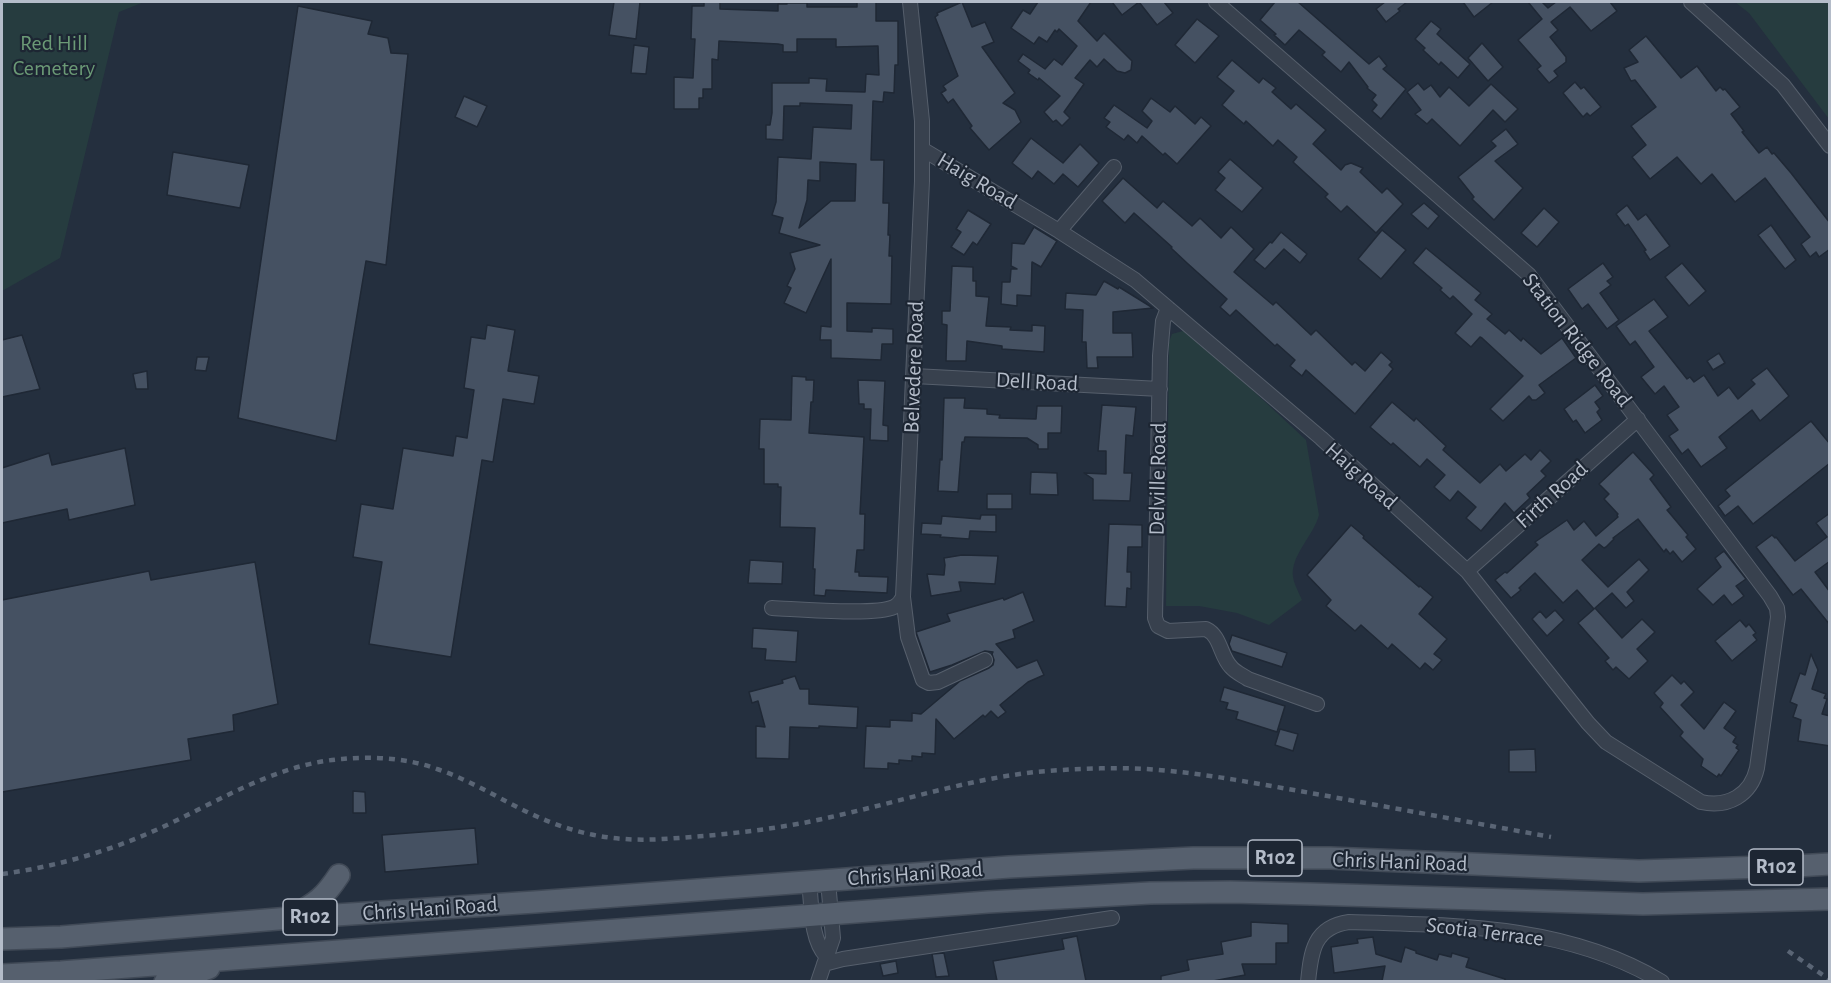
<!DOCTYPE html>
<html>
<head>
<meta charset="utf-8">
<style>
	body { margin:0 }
	#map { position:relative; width:1831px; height:983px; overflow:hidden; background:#242f3e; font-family:"Alegreya Sans",sans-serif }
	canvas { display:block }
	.frame { position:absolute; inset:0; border:3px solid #b4bcc9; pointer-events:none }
</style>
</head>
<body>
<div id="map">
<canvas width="1831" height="983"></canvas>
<div class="frame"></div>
</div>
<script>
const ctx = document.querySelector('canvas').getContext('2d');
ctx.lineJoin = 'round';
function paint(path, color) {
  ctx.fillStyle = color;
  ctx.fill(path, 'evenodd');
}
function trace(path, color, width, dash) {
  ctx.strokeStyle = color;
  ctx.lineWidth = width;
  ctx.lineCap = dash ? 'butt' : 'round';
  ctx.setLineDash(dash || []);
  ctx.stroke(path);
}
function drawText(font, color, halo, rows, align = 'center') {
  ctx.font = font + ' "Alegreya Sans",sans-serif';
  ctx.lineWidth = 4.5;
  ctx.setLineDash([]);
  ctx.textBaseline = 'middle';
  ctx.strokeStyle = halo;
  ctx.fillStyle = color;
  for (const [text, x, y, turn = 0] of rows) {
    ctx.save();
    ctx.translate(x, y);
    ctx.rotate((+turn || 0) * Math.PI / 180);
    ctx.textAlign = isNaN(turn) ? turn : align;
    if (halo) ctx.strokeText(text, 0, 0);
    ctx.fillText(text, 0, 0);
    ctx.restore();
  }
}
paint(new Path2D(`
	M2,2H144L119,12L60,258L2,291Z
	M1735,2H1829V119L1749,13Z
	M1183,331L1191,333L1306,440L1319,515C1314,535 1290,556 1293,577C1294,584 1299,593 1302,600L1269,625L1237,613L1199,606H1166L1169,342L1172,334Z`), '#263c3f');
const building = new Path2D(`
	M614,2H640L636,39L609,35Z
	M704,2H720V9L778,11V4H787V3H807V7H857V2H876V21H898V65H895L894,93L884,92L883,102L873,101L871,160H884L883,203H889L888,235H890L889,256H892L891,304L847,303V331L872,332V328L893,329V344H882L881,360L831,358V340H820L821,326L831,327V259L806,313L784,303L791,288L787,286L795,269L790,253L820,245L779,233L783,218L772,215L776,202L778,157L811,159L813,127L851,129L852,105L800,103V106H784L783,140L766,139V125H770L772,113V83H809V78L827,79L826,91L865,92L866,74L879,75L878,46L836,47V39H797V52H783V45L778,44L719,41L718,60L712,59V89H703V98H699V109H674V77L693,78L695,39H691L692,6H704ZM820,162L856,164L855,201H831L799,228L807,200L808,180L820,181Z
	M962,2L972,27L985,22L994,42L982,47L1015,93L1003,103L1015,110L1021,122L989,150L970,128L972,126L953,99L948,103L941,93L946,90L943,86L958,76L935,17L938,15L937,13Z
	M1038,2H1091L1078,21L1097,41L1104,33L1132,61L1131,70L1125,73L1117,71L1104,59L1097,67L1090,60L1075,78L1084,84L1064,112L1070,118L1062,126L1056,120L1053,122L1044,112L1060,96L1039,78L1038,80L1028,73L1030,70L1018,61L1023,54L1045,69L1054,59L1062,65L1077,46L1059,29L1057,32L1055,30L1047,42L1039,37L1034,44L1011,28L1023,10L1030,14Z
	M1112,2H1164L1173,13L1157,25L1139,2L1122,15Z
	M1275,2H1298L1369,64L1379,56L1387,66L1383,69L1406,89L1381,119L1372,111L1377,105L1372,100L1376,95L1367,88L1368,87L1349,62L1341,72L1322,55L1325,52L1299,30L1285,45L1274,35L1276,34L1260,20Z
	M1385,2H1407L1398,9L1400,11L1386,22L1376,9Z
	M1463,2H1493L1474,17Z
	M1528,2H1542L1548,8L1556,2H1610L1617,11L1591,31L1570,7L1551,22L1558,30L1550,37L1566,57V62L1554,71L1558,76L1549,83L1537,69L1541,66L1518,40L1542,19Z
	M298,6L372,21L368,34L388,38L391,53L408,54L386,265L366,261L336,441L238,418Z
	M1197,19L1219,36L1195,63L1175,45Z
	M1431,21L1441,29L1437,34L1470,64L1458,78L1441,62L1439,65L1423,50L1425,48L1415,39Z
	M1646,36L1681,78L1697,66L1716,91L1720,87L1723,90L1725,89L1740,107L1731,114L1744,131L1742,132L1759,153L1767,147L1772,154L1774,153L1791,173L1830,223V249L1819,257L1816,252L1810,257L1801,244L1810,237L1765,178L1735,202L1712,174L1701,184L1677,157L1650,179L1632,157L1646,145L1631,126L1656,107L1635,80L1631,81L1624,68L1638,62L1629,50Z
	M1482,43L1503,67L1488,81L1468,58Z
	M634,45L649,47L646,74L631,73Z
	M1232,60L1259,83L1263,78L1276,88L1272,92L1291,109L1296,104L1326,130L1313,144L1341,170L1345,165L1351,163L1363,168L1360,172L1382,193L1387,188L1403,204L1376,233L1347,206L1341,212L1325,197L1328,194L1293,162L1297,157L1278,140L1273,146L1246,121L1244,124L1222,105L1234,91L1217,77Z
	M1575,82L1581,89L1584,87L1601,107L1590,116L1587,113L1583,117L1563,93Z
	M1418,83L1424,90L1431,85L1440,97L1449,87L1469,106L1491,84L1518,109L1505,122L1493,110L1460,146L1432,119L1427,124L1415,114L1421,110L1407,92Z
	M464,96L487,106L477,127L455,117Z
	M1151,98L1170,112L1175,106L1195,124L1201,117L1211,126L1177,164L1165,153L1163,155L1142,136L1137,143L1128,135L1124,140L1106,127L1110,122L1104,118L1114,105L1147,128L1152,121L1142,111Z
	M1506,129L1518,144L1495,161L1523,188L1494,220L1472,199L1474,197L1458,177L1496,146L1491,141Z
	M1031,138L1063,163L1080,144L1099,163L1078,187L1063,174L1054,184L1038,171L1032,179L1012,163Z
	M173,152L249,165L240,208L167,195Z
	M1230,159L1263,188L1242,212L1215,190L1225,178L1218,172Z
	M1123,178L1157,208L1163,201L1192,226L1200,218L1221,238L1231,227L1254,249L1234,272L1273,305L1276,302L1311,335L1316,330L1352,365L1355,362L1365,371L1381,352L1392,362L1389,365L1393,369L1355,414L1306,370L1302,376L1290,366L1295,360L1277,344L1275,346L1236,310L1230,316L1220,307L1227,299L1187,263L1171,248L1172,247L1134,213L1125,223L1102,201Z
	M1424,203L1439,216L1428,229L1411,214Z
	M1627,205L1638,220L1646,214L1670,246L1650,260L1644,251L1646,250L1628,224L1625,226L1616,214Z
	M1544,208L1559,222L1537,247L1521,233Z
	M968,210L991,224L977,245L973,242L964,255L951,247L961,232L956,229Z
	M1771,225L1796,260L1785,269L1758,235Z
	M1034,227L1057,241L1041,267L1032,262L1031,296L1017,295V306L1001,304L1002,282H1010L1011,269H1017L1011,266L1012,243L1024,244Z
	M1382,230L1406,250L1381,279L1358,259Z
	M1281,232L1307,254L1300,263L1284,249L1265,269L1254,260L1270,242L1272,243Z
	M1426,248L1481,293L1475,300L1492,314L1487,319L1505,334L1509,330L1521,341L1523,338L1541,354L1562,338L1576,358L1539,385L1545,393L1536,400H1532L1529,396L1503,421L1490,409L1523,376L1482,338L1480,337L1471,347L1455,333L1472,314L1453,296L1450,299L1440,290L1442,288L1413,263Z
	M1603,263L1613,277L1607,281L1611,285L1600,293L1619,320L1607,329L1588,304L1582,309L1568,289Z
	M1682,263L1706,291L1689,306L1665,277Z
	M952,266L973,267V281H976V296L989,297L986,326L1011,327L1010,330L1032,331V325L1045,326L1044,352L1002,349V346L967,341L966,361H946L947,325L942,324V311H950Z
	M1104,281L1118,289L1119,287L1153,308L1113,312V333H1132L1133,357H1097L1098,368H1087L1086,342H1082L1083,310L1065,309L1066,293L1096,295Z
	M1654,299L1668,317L1649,331L1687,379L1690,377L1694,382L1704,375L1718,396L1729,387L1738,399L1755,384L1751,380L1767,368L1789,396L1760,421L1752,410L1719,437L1727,448L1701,467L1688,449L1682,454L1669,436L1678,430L1667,415L1679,407L1664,386L1655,394L1641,377L1654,367L1635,341L1630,345L1616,326Z
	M487,325L515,330L508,371L539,376L534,404L503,399L493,462L482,460L451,657L369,644L382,562L353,557L361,504L393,509L403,448L453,456L456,436L467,438L474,390L464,388L471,337L485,339Z
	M22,335L40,389L2,397V340Z
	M1719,353L1725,363L1713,370L1707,361Z
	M197,357H209L206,371L195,370Z
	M147,371L148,389H136L133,374Z
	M792,376L806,377V380H814L813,402H811L809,433L864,437L860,514H865L864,550H857L855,572H859V576L888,577L887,593L826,590L825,596L814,595L815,569H813L815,528L780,527L781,487H778V484H764V449H759L760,419L791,420Z
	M858,380L885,381L883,425L888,426V441L870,440L871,409H864V404H859Z
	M1595,385L1603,396L1595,402L1600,409L1597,412L1602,420L1585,433L1576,420L1573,422L1564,409Z
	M944,398H965L964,408L987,409V414L1000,415L999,418L1036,419L1037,406H1062L1061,433H1048V449H1038V445L1027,438L965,437L964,442H962L958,492L938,491L940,459L942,460Z
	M1392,402L1414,421L1416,418L1446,446L1443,450L1480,483L1500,464L1506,471L1525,454L1531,460L1540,450L1551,461L1541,471L1546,476L1527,494L1530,498L1514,513L1505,503L1481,531L1466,518L1476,507L1458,491L1450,501L1434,487L1445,475L1427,459L1420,467L1393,443L1391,445L1370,427Z
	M1102,405L1136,407L1133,436L1126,435L1124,473H1132L1130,501L1093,500V479L1084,473L1106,474V451H1098Z
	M1811,421L1830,444V463L1753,524L1738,506L1725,516L1718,506L1730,496L1725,490Z
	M125,448L135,505L69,520L67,509L2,523V468L49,453L52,465Z
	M1633,452L1654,475L1650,479L1671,507L1667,510L1688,535L1686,537L1696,549L1682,562L1673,551L1670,554L1666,549L1664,552L1638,519L1613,538L1614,539L1606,547L1604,548L1599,544L1582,560L1608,587L1639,559L1649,570L1627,592L1634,601L1626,608L1612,593L1595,608L1622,638L1642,619L1655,632L1637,649L1648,661L1629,679L1616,667L1613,670L1605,661L1609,658L1578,623L1594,609L1577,590L1563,603L1535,573L1519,588L1521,590L1511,598L1495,580L1505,572L1507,573L1538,545L1535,542L1567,520L1574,530L1584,521L1596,536L1618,517L1617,515L1618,514L1604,499L1609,494L1599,484Z
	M1031,472L1057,473L1058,495L1030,494Z
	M987,494H1012V509H987Z
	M1830,513V561L1815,572L1830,592V625L1801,589L1793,595L1756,547L1772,535L1775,538L1776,537L1795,561L1827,537L1816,523Z
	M981,515H996V532L970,531L969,539L940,537L941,535L921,534L922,523L941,524L942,516L980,519Z
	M1109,524L1142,525V547H1128L1127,572H1131V589L1127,588L1126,607L1105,606Z
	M1351,525L1364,536L1363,538L1419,587L1420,586L1433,597L1419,614L1447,639L1434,654L1442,660L1433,670L1425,663L1420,669L1392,644L1388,649L1361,625L1355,631L1326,606L1331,600L1307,575Z
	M1724,551L1746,579L1736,586L1744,596L1732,605L1724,595L1713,605L1697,589L1721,567L1715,558Z
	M962,555L998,556L995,584L959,582L961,591L931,596L927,574L944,575L945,565L944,558Z
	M750,560L783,562L782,584L748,583Z
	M255,562L278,704L233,715L234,731L188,739L191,760L2,792V600L149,571L151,580Z
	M1023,592L1034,621L1013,630L1015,638L996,644L1017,668L1037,660L1044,675L1028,682L1000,705L1006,712L998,718L991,711L985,717L983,715L954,739L936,719L935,754L922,753V757L912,756V761L899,760V764L888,763V769L864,768L866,726L890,727V720L912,721V713L921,714L960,681L989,668L993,665L994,660L992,654L993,652L985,651L952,665L930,672L916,632L950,621L947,614L1003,598L1004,600Z
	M1555,610L1564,620L1547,636L1532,619L1540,611L1546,618Z
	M1740,620L1746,627L1749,624L1756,633L1753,635L1757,640L1732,661L1715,641Z
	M753,628L798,631L796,662L765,660L766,649L752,648Z
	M1232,635L1287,653L1282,667L1232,651L1229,644Z
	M1811,654L1818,670L1812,689L1826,694L1824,698L1827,699L1822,714L1830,716V746L1798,741L1801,720L1793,717L1797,705L1790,702L1800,673L1805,675Z
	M1672,675L1681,684L1684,681L1694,692L1681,705L1704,729L1724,702L1736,711L1724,728L1736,737L1733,742L1738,745L1736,748L1739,750L1721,776L1719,774L1717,777L1701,766L1703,759L1680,736L1683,732L1660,707L1663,703L1654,693Z
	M795,676L800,689H809V704L858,707L857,728L819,726V728L790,727L789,759L756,758V726L765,727L758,701L752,703L749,692L783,683L782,680Z
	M1224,687L1285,706L1277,732L1236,719L1238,712L1226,709L1228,703L1220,701Z
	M1280,729L1298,734L1293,751L1275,745Z
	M1535,749L1536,772H1509V750Z
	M353,791L365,792L366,813H353Z
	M475,828L478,864L385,872L382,835Z
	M1251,922L1288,924V943H1276V964H1242L1245,975L1213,981H1161V976L1189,970L1187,960L1223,954L1221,942L1251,936Z
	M1077,936L1086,981H997L993,961L1064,949L1062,939Z
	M1373,937L1376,954L1401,962L1405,947L1416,951V953L1437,960L1439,954L1451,957L1452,953L1469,958L1466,967L1505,979V981H1382L1385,966L1334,973L1331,947L1358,943L1357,939Z
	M944,953L949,976L936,977L932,954Z
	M896,961L898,973L883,976L880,964Z`);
paint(building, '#455162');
trace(building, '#1f2835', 1.5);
const street = new Path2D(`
	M1691,2L1783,85L1830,146
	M922,149L1059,231L1135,280L1321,438L1467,571L1588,723L1606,742L1701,802C1728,808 1751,795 1757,768L1778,617L1777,608L1770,596L1529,275L1216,2
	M1059,231L1114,167
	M1168,308L1163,321L1160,356L1155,618L1158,626L1168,631L1206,629C1221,636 1220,656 1231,667C1235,672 1242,675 1248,679L1317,704
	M914,376L1160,389
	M1467,571L1638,419
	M903,597L908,637L923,680L929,683L938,682L985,660
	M772,608C797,609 875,616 894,607C898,605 901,601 903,597L922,181V121L910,2
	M809,882C812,905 810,938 826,956
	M824,964L843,959L1112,918
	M818,982L833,938L828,881
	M1308,982C1311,951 1314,927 1349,922C1456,925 1568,925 1662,982`);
const primary = new Path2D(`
	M293,916C316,903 324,898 339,875
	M2,939L61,937L290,918L535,902L1009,867L1193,858H1330L1639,871L1796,866L1830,864
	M2,975L61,972L988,902L1150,893L1230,892L1311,894L1643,904L1830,899
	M165,982L177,980L209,968`);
trace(street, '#565f6c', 16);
trace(primary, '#414a57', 24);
trace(street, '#38414e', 14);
trace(primary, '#56606e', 21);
trace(new Path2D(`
	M2,874C54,867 107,852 156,830C216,803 275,764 342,759C373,756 407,758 437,769C473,781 504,802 538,817C565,829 594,837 624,839C650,841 677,838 704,836C747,832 789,827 831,817C899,802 965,780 1035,772C1071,769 1110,767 1147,769C1206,773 1264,785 1322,795C1398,809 1475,823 1551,837
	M1788,951L1830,980`), '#5a6575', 4.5, [6, 6]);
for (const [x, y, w] of [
	[1275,858,54],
	[1776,867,54],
	[310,917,54]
]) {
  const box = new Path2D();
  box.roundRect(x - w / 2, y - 18, w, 36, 4.5);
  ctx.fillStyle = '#1d2633';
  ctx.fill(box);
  trace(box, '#b4bcc9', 1.5);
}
drawText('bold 21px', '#b4bcc9', null, [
	["R102",1275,858],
	["R102",1776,867],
	["R102",310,917]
]);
drawText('22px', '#6b9a76', '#1d2633', [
	["Red Hill",54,43],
	["Cemetery",54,68]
]);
drawText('22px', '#b4bcc9', '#1d2633', [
	["Haig Road",977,181,31],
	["Station Ridge Road",1577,340,52],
	["Belvedere Road",914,367,-88],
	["Dell Road",1037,382,3],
	["Haig Road",1361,476,42],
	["Delville Road",1158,479,-89],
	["Firth Road",1552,495,-42],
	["Chris Hani Road",1400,862,2],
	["Chris Hani Road",915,874,-4],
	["Chris Hani Road",430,909,-4],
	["Scotia Terrace",1485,932,7]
]);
</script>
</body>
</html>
